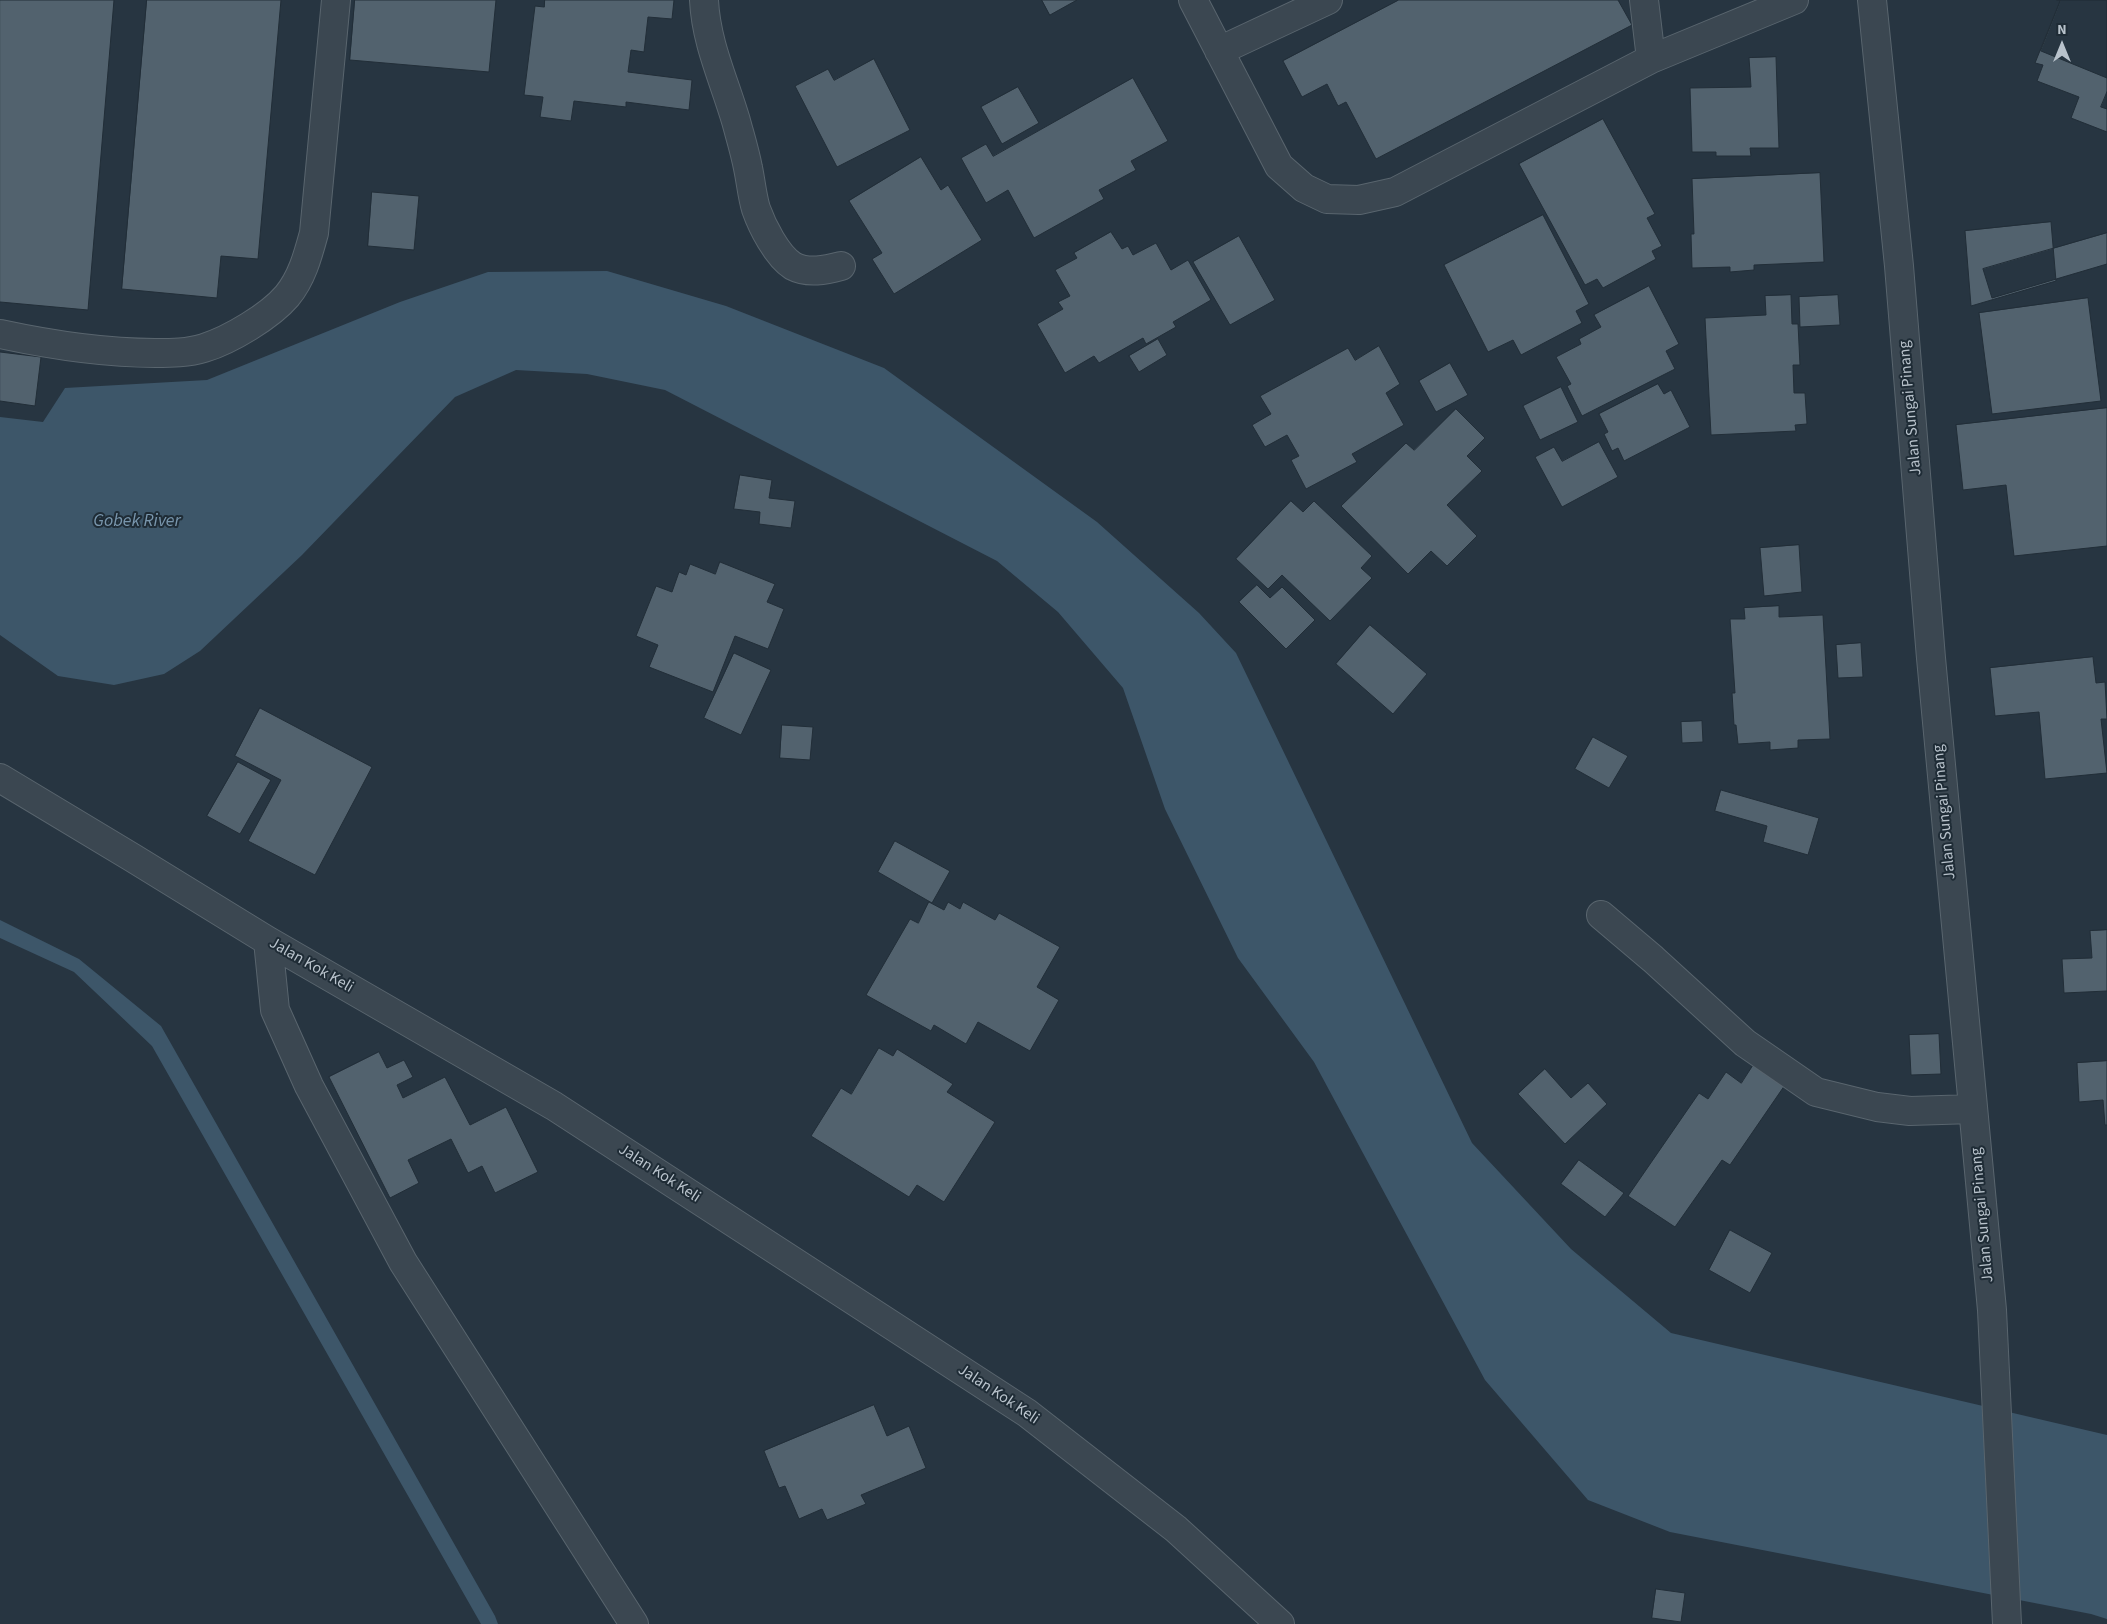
<!DOCTYPE html>
<html>
<head>
<meta charset="utf-8">
<style>
	body { margin:0 }
	#map { position:relative; width:2107px; height:1624px; overflow:hidden; background:#273541; font-family:"Source Sans 3",sans-serif }
	canvas { display:block }
	.north { position:absolute; left:2037px; top:20px; width:50px; height:50px; -webkit-text-stroke:4px #1f2c36; paint-order:stroke; rotate:0deg; font-size:14px; font-weight:700; line-height:20px; text-align:center; color:#b8c2cb }
	.north::after { content:''; display:block; margin:auto; width:18px; height:22px; background:#b8c2cb; clip-path:polygon(50% 0,100% 100%,50% 72%,0 100%) }
</style>
</head>
<body>
<div id="map">
<canvas width="2107" height="1624"></canvas>
<div class="north">N</div>
</div>
<script>
const ctx = document.querySelector('canvas').getContext('2d');
ctx.lineJoin = 'round';
function paint(path, color) {
  ctx.fillStyle = color;
  ctx.fill(path, 'evenodd');
}
function trace(path, color, width, dash) {
  ctx.strokeStyle = color;
  ctx.lineWidth = width;
  ctx.lineCap = dash ? 'butt' : 'round';
  ctx.setLineDash(dash || []);
  ctx.stroke(path);
}
function drawText(font, color, halo, rows, align = 'center') {
  ctx.font = font + ' "Source Sans 3",sans-serif';
  ctx.lineWidth = 4;
  ctx.setLineDash([]);
  ctx.textBaseline = 'middle';
  ctx.strokeStyle = halo;
  ctx.fillStyle = color;
  for (const [text, x, y, turn = 0] of rows) {
    ctx.save();
    ctx.translate(x, y);
    ctx.rotate((+turn || 0) * Math.PI / 180);
    ctx.textAlign = isNaN(turn) ? turn : align;
    if (halo) ctx.strokeText(text, 0, 0);
    ctx.fillText(text, 0, 0);
    ctx.restore();
  }
}
paint(new Path2D(`
	M607,271L726,306L884,368L1097,522L1199,613L1236,653L1472,1143L1571,1249L1671,1333L2107,1435V1619L2091,1614L1670,1532L1588,1500L1485,1380L1314,1062L1238,958L1165,809L1123,688L1058,612L997,561L665,390L587,374L516,370L455,397L302,555L200,651L164,674L114,685L58,676L0,635V417L43,422L65,388L207,380L400,302L488,272Z
	M0,920L79,959L161,1026L495,1616L498,1624H481L152,1046L74,972L0,938Z`), '#3d5669');
const building = new Path2D(`
	M0,0H114L88,310L0,302Z
	M147,0H281L258,259L221,256L217,298L122,289Z
	M355,0H496L489,72L350,60Z
	M545,0H674L672,19L648,17L644,52L631,50L628,72L692,80L689,110L626,102V107L574,101L571,121L540,117L543,97L524,95L535,6L544,7Z
	M1042,0H1077L1050,15Z
	M1399,0H1618L1632,25L1376,159L1346,102L1338,106L1327,84L1302,97L1283,61Z
	M2057,0H2107V132L2071,118L2079,97L2037,81L2043,65L2035,63L2060,1Z
	M2061,0H2107V78L2041,51Z
	M1776,57L1779,148H1750L1751,156H1716V152H1692L1690,88L1751,87L1749,58Z
	M874,59L910,130L837,167L795,86L828,69L834,80Z
	M1133,78L1168,141L1131,161L1136,170L1099,190L1104,199L1034,238L1008,190L986,203L961,158L986,144L993,156Z
	M1018,87L1039,123L1002,144L981,107Z
	M2107,92V109L2101,107Z
	M1603,119L1655,214L1647,218L1662,246L1652,251L1656,259L1603,288L1597,279L1585,285L1519,164Z
	M921,157L941,190L948,185L982,240L894,294L872,259L882,253L849,201Z
	M1820,173L1824,262L1754,265V270L1730,272V267L1692,268L1691,234H1694L1692,179Z
	M372,192L419,196L414,250L368,246Z
	M1543,215L1589,304L1576,311L1582,323L1521,355L1513,340L1488,352L1444,265Z
	M2051,222L2056,281L1971,306L1965,231Z
	M1111,232L1122,249L1128,246L1133,255L1156,243L1171,270L1188,260L1211,300L1173,322L1176,327L1146,344L1143,338L1099,363L1094,356L1065,373L1037,324L1063,309L1058,302L1070,296L1055,270L1077,258L1074,253Z
	M2107,233V264L1992,298L1983,269Z
	M1239,236L1275,300L1230,325L1193,262Z
	M1649,286L1679,344L1666,351L1675,369L1582,416L1567,386L1571,384L1556,357L1581,344L1579,339L1601,327L1594,315Z
	M1791,295L1792,324H1798L1800,365H1793L1794,393H1805L1807,424L1795,425L1796,431L1711,435L1705,318L1766,315L1765,296Z
	M1838,295L1840,325L1800,327L1799,297Z
	M2088,298L2101,401L1992,414L1979,313Z
	M1158,339L1167,355L1139,372L1129,356Z
	M1379,346L1400,384L1386,393L1404,425L1352,454L1357,462L1306,489L1291,460L1299,456L1287,435L1265,447L1252,425L1271,414L1260,396L1348,348L1355,360Z
	M0,352L41,357L35,406L0,401Z
	M1450,363L1468,395L1436,412L1419,381Z
	M1658,384L1664,394L1671,390L1690,427L1624,461L1618,448L1612,451L1604,434L1608,432L1599,414Z
	M1561,387L1578,422L1540,440L1523,406Z
	M2107,408V546L2014,556L2006,485L1963,490L1956,425Z
	M1456,409L1485,438L1467,456L1482,471L1447,505L1477,536L1447,566L1431,551L1408,574L1341,506L1406,443L1414,450Z
	M1599,442L1618,477L1562,507L1535,457L1554,447L1562,461Z
	M740,475L772,480L769,498L795,501L791,528L759,524L760,512L734,509Z
	M1291,501L1303,512L1314,501L1372,556L1361,568L1372,578L1330,621L1282,575L1268,589L1236,559Z
	M1799,545L1802,592L1764,596L1760,548Z
	M720,562L775,584L767,602L784,609L768,649L735,636L713,692L649,667L658,645L636,636L656,586L672,592L679,572L686,575L690,564L715,574Z
	M1257,585L1270,598L1282,587L1315,620L1286,649L1239,602Z
	M1779,606V617L1823,615L1830,739L1798,740V748L1770,750V742L1738,744L1736,725H1734L1732,693H1735L1730,619H1745L1744,608Z
	M1370,625L1427,674L1393,714L1336,664Z
	M1861,643L1863,677L1838,678L1836,645Z
	M734,653L771,670L741,735L704,718Z
	M2093,657L2096,683L2105,682L2107,719H2101L2107,773L2045,779L2039,712L1995,716L1990,668Z
	M260,708L372,767L315,875L248,841L281,780L235,756Z
	M1702,721L1703,742L1682,743L1681,722Z
	M782,725L813,727L810,760L780,758Z
	M1593,737L1628,756L1609,788L1575,769Z
	M238,762L271,780L240,834L207,816Z
	M1721,790L1819,818L1808,855L1763,842L1767,826L1715,811Z
	M895,841L950,871L932,903L878,872Z
	M929,902L944,910L948,902L960,909L963,902L995,920L999,913L1060,947L1037,987L1059,1000L1030,1051L978,1022L966,1044L934,1025L931,1031L866,995L910,919L918,923Z
	M2107,930V991L2064,993L2062,959L2092,958L2090,931Z
	M1939,1034L1941,1074L1911,1075L1909,1035Z
	M879,1048L893,1056L897,1049L953,1084L947,1092L995,1122L944,1202L917,1185L909,1197L811,1136L841,1088L851,1094Z
	M379,1052L387,1068L404,1060L413,1077L397,1085L403,1098L445,1077L470,1125L506,1107L538,1172L495,1193L482,1166L468,1173L451,1139L408,1160L419,1183L390,1198L329,1077Z
	M1756,1061L1787,1082L1730,1165L1722,1160L1675,1227L1628,1196L1699,1093L1708,1099L1726,1072L1741,1083Z
	M2107,1061V1125H2105L2103,1100L2079,1102L2077,1063Z
	M1545,1069L1571,1098L1588,1083L1607,1104L1565,1144L1518,1094Z
	M1579,1160L1624,1193L1605,1217L1561,1184Z
	M1730,1230L1772,1253L1750,1293L1709,1270Z
	M874,1405L887,1436L909,1426L926,1468L861,1495L866,1504L827,1520L822,1509L799,1519L785,1486L779,1488L764,1451Z
	M1656,1589L1685,1593L1681,1622L1652,1618Z`);
paint(building, '#52626e');
trace(building, '#222e38', 1);
const minor = new Path2D(`
	M704,0C706,43 724,80 736,121C740,136 745,152 748,168C751,182 752,196 756,209C762,226 777,256 793,266C808,274 826,270 841,266
	M1193,0L1279,166L1304,188L1327,199L1359,200L1395,192L1651,59L1794,0
	M1644,0L1651,59
	M1872,0L1899,266L1931,658L1992,1310L2007,1624
	M1219,51L1328,0
	M0,334C51,345 103,353 155,353C171,353 188,353 204,348C230,340 270,316 287,296C302,278 308,255 314,233L336,0
	M0,778L133,858L268,941L554,1106L1027,1413L1176,1529L1280,1624
	M1601,915L1653,959L1745,1043L1816,1092L1877,1107L1910,1111L1973,1109
	M268,941L275,1010L309,1086L403,1262L634,1624`);
trace(minor, '#59656e', 30);
trace(minor, '#3b4751', 28);
drawText('16px', '#b8c2cb', '#1f2c36', [
	["Jalan Sungai Pinang",1911,408,-95],
	["Jalan Sungai Pinang",1945,812,-95],
	["Jalan Kok Keli",311,966,30],
	["Jalan Kok Keli",659,1174,33],
	["Jalan Sungai Pinang",1983,1215,-95],
	["Jalan Kok Keli",998,1395,34]
]);
drawText('italic 18px', '#7996ad', '#1f2c36', [
	["Gobek River",137,522]
]);
</script>
</body>
</html>
